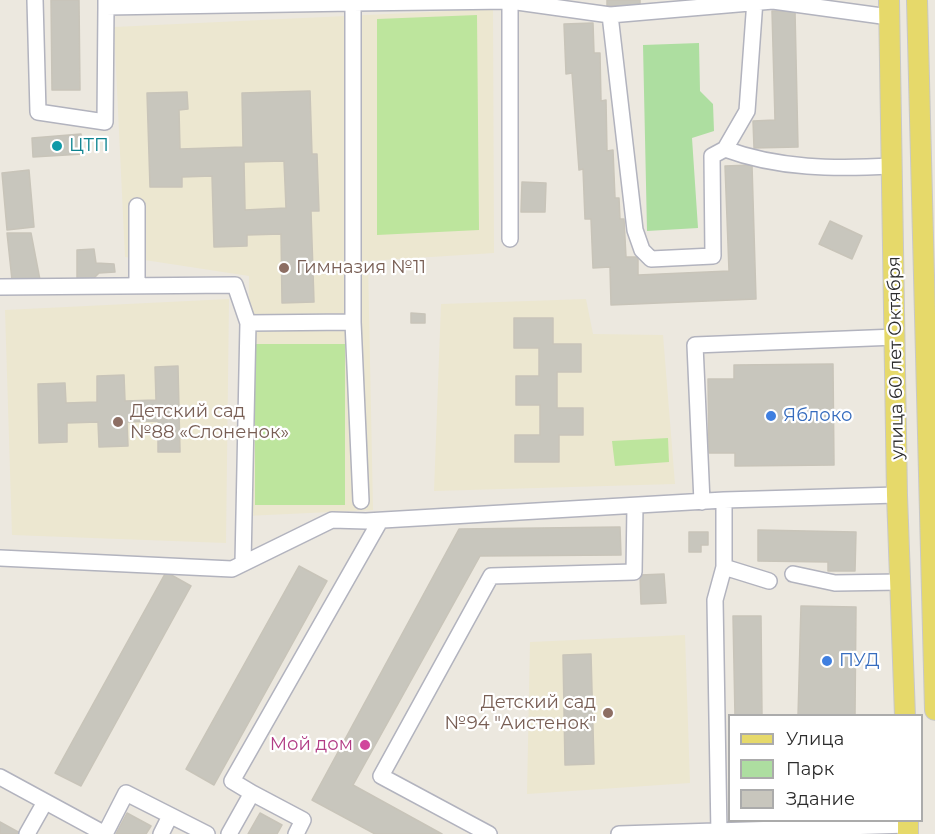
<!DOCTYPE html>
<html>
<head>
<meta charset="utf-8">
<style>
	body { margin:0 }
	#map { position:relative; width:935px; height:834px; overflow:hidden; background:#ece8df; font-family:Montserrat,sans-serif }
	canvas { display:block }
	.legend { position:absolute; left:728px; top:714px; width:195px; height:108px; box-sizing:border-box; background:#fff; border:2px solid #ababab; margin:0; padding:8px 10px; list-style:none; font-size:18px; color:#2c2c2c }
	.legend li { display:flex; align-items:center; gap:12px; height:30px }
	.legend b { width:30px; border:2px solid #ababab }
</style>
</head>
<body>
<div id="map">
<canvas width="935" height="834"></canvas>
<ul class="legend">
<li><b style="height:8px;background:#e6d96a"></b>Улица</li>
<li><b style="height:16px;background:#addea0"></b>Парк</li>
<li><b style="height:16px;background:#c8c6bd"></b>Здание</li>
</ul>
</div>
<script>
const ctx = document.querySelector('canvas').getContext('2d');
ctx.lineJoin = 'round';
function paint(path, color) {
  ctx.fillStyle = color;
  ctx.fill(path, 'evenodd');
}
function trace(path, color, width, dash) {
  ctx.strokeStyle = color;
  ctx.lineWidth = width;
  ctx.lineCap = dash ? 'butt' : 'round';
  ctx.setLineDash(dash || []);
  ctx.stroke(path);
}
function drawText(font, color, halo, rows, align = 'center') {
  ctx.font = font + ' Montserrat,sans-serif';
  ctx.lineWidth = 4.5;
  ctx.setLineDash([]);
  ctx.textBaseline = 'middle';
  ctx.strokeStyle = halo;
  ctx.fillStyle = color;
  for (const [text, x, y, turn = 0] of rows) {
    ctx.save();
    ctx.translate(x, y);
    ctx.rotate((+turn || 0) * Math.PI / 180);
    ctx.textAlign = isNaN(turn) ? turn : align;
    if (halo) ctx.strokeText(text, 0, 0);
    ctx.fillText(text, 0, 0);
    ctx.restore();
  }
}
paint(new Path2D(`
	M493,9L494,253L368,261L373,510L246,516L249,276L125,257L114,27Z
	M229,299L226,543L12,535L5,310Z
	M586,299L593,334L663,335L675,484L434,491L441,304Z
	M685,635L690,783L527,794L530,642Z`), '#ece7d0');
paint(new Path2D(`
	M699,43L700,91L713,104L714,131L692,138L698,228L647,231L643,45Z`), '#addea0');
paint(new Path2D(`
	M477,15L479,230L377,235V19Z
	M255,344H345V505H255Z
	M668,438L669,462L615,466L612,441Z`), '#bde59d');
const building = new Path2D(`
	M51,0H79L80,90H52Z
	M607,0H640V6H607Z
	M772,11H795L798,147L754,148L753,121L775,120Z
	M593,23L594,53H600L601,101L606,100L607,151L613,150L615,198H619L620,219H624L626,257H638V275L729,271L725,166L752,165L756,299L611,305L610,267L593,268L591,219H585L583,169L579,170L572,73L566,74L564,24Z
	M310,91L312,154H317L319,211H311L314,302L282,303L281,234L247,235V246L214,247L212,176L182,177V187H150L147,93L187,92L188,109L179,110L180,149L243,147L242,93ZM284,161L286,208L245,210L244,162Z
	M81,134L83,154L33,157L32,138Z
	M29,170L34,227L7,230L2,173Z
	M522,182L546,183L545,212H521Z
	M830,221L862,236L852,259L819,244Z
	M7,233H31L40,280H12Z
	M94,249L96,263L114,264L115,272L99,273L92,280L77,281V250Z
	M411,313L425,314V323H411Z
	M514,318H553V344H581V372H557V408H583V435H559V462H515V435H540V405H516V376H539V348H514Z
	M833,364L834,465L735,466V453H709L708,379H734V365Z
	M178,366L180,452H158V421L127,422L128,446L99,447L98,422L67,423V442L39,443L38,384L65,383L66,403L97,402V376L124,375L125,401L156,400L155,367Z
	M620,527L621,555L480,556L353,785L442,834H375L312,800L459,529Z
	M758,530L856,532L855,571H828V562L758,561Z
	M689,532H708V545H701V552H689Z
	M299,566L327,581L214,785L186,769Z
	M166,572L191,586L81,786L55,773Z
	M664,574L666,603L641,604L640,575Z
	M801,606L856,607L855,716H798Z
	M733,616H761L762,716H735Z
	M591,654L594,764L565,765L563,655Z
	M127,813L151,826L146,834H116Z
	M260,813L282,825L277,834H248Z
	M0,822L20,833L19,834H0Z`);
paint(building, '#c8c6bd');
trace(building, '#c8c4b9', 1.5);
const minor = new Path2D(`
	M35,0L38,112L105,122L106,7
	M106,0V7L353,3V322L361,501
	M353,3L510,1L610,15L773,1L889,17
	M610,15L635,230L642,250L651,259L713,256L712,156L725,149L747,111L755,0
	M725,149C779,169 835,169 892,166
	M137,206V286
	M510,239V1
	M0,287L235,285L248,323L243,563
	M248,323L353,322
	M724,500V567L769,581
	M702,502L695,345L896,337
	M0,558L232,569L332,520L366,521L724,500L897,495
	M793,574L835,583L900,582
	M0,777L105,834
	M252,793L232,781L380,521
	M27,834L45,802
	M105,834L126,793L207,834
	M161,834L170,816
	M229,834L252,793L303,820L296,834
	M489,834L381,776L491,576L634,572L635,506
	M619,834L908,825
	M719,834L715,600L724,567`);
const major = new Path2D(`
	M889,0L897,495L905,716
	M917,0L935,710
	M908,820V834`);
trace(minor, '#b2b3be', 18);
trace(major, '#c8c8c8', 22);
trace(minor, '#fff', 15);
trace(major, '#e6d96a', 20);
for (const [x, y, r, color] of [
	[57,146,6,"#0f9aa8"],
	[284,268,6,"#8d6e63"],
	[771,416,6,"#3f7fe0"],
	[118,422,6,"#8d6e63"],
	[827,661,6,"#3f7fe0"],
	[608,713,6,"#8d6e63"],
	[365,745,6,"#d1479c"]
]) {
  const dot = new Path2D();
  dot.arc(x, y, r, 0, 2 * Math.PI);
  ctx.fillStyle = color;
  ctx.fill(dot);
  trace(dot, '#fff', 2);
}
drawText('18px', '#0d838f', '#fff', [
	["ЦТП",69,146]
], 'left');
drawText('18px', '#785e54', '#fff', [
	["Гимназия №11",296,268],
	["Детский сад",130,412],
	["№88 «Слоненок»",130,433],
	["Детский сад",596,703,"right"],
	["№94 \"Аистенок\"",596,724,"right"]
], 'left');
drawText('18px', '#2c2c2c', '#fff', [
	["улица 60 лет Октября",896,358,-91]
]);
drawText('18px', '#366cbe', '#fff', [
	["Яблоко",783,416],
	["ПУД",839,661]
], 'left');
drawText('18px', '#b23c85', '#fff', [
	["Мой дом",353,745]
], 'right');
</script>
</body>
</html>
